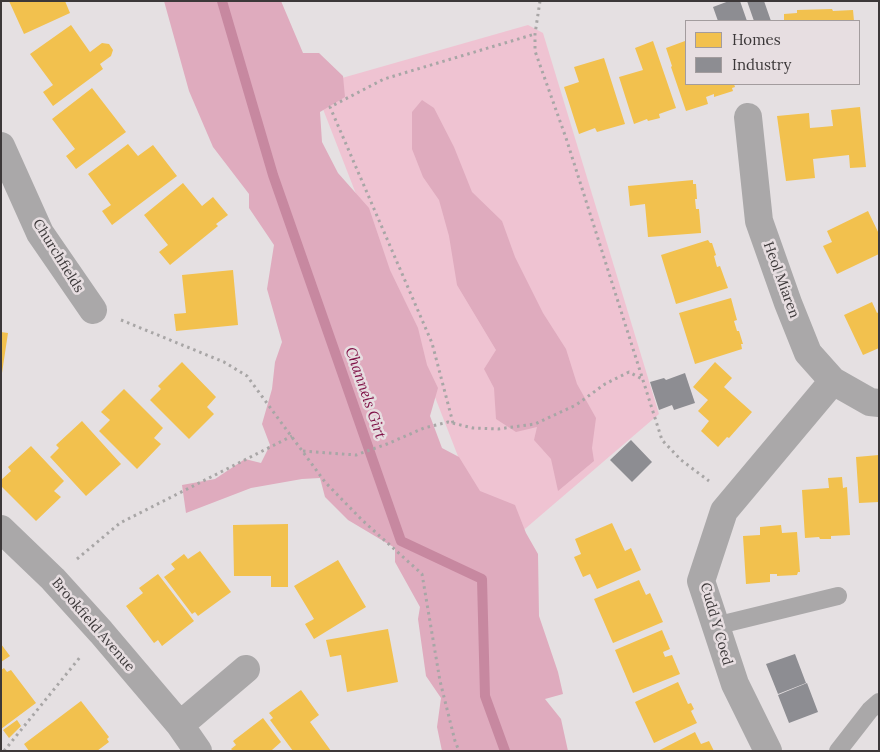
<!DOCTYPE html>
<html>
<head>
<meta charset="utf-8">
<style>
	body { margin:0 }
	#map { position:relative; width:880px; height:752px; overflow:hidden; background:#e5e0e2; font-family:Lora,serif }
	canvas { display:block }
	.frame { position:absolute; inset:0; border:2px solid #3c3839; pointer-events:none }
	.legend { position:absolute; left:685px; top:20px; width:175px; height:65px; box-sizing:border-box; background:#e7dee1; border:1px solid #a39c9e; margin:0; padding:6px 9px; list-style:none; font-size:15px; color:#3c3839 }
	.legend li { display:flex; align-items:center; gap:10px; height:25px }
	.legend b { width:25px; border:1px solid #a39c9e }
</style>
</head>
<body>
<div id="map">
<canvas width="880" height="752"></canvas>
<div class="frame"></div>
<ul class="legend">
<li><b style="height:14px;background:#f2c14e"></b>Homes</li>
<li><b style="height:14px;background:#8d8d92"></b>Industry</li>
</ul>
</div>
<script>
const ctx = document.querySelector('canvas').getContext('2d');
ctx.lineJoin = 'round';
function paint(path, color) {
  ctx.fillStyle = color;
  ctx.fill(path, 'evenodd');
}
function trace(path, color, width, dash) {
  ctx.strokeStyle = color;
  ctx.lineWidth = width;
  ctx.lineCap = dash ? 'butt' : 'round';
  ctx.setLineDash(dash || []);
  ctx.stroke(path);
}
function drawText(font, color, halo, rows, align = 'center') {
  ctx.font = font + ' Lora,serif';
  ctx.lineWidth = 5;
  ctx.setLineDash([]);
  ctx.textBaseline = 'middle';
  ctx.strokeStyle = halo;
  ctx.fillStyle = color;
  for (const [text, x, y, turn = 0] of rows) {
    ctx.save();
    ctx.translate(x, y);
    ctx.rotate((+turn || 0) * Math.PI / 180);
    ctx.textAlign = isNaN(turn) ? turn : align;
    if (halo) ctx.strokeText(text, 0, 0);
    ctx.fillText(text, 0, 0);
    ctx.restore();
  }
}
paint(new Path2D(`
	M528,25L543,33L659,414L519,534L482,518L314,86Z`), '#efc3d2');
paint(new Path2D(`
	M164,1H281L303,53H319L343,76L345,97L320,112L322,142L338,173L369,208L390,270L418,328L427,365L438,388L430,416L442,448L459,457L480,491L515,505L526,533L538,554L539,616L558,672L563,694L545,699L561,719L568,751H442L437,727L441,698L426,676L418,619L420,607L395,562V548L348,520L325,497L320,478L302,479L251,488L186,513L182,485L215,479L245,459L261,463L270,445L262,424L272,389L275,362L282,342L267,289L274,245L249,208V194L213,147L189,91Z
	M422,100L434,108L454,147L472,192L502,221L515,257L543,313L566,349L577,384L596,418L592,448L594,461L558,491L551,459L534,440L537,427L516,432L496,419L494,388L484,369L496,350L457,285L449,236L439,200L423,177L412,149V112Z`), '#dfabbe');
paint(new Path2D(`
	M9,1H65L70,13L24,34Z
	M832,9L833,11L853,10L854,21H784V14L797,13V10Z
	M71,25L90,52L102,43L109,44L113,50L111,56L100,64L103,69L53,106L43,92L53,85L30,54Z
	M653,41L676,108L659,114L660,118L648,121L647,119L634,124L619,77L643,70L635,48Z
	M685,41L686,84H734L735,87L732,88L733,91L714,97V94L706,97L708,104L686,111L671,67L672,66L666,48Z
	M604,58L625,124L597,132L595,128L579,134L564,87L579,82L574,67Z
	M92,88L126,132L76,169L66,156L75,149L52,119Z
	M860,107L866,167L850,168L849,155L813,159L815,178L786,181L777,116L809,113L810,128L822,127L833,126L831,110Z
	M128,144L138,156L153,145L177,176L112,225L102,211L111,205L88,174Z
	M693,180V184H696L697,199H695L696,209H699L701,233L648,237L645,204L630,206L628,186Z
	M183,183L202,206L213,197L228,215L216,224L218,226L170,265L159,252L168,245L144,215Z
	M868,211L879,234V254L837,274L823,246L832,242L827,231Z
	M708,240L710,243H712L716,255L714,256L717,267L720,266L728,288L676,304L661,255Z
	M233,270L238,325L176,331L174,314L186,313L182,275Z
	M731,298L737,320L734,321L737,331H739L743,344H741L742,349L695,364L679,313Z
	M872,302L877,313L879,312V348L863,355L844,315Z
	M1,332L8,333L2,373H1Z
	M182,362L216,397L207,407L214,414L189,439L150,400L161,389L158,386Z
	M715,362L732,378L724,387L752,412L729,438L727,437L718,447L701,431L709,421L698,411L708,400L693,387Z
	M124,389L163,428L154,438L161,444L137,469L99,431L110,420L101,412Z
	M82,421L121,464L86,496L50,457L59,448L56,445Z
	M31,446L64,481L54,491L61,497L36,521L1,486V480L11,471L8,467Z
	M879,455V502L859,503L856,457Z
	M842,477L843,488L847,487L850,535L831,536V539H820L819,537L805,538L802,490L829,488L828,478Z
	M612,523L625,551L631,548L641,570L597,589L590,574L583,577L574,557L581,554L575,539Z
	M288,524V587H271V576H234L233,525Z
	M781,525L782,533L797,532L800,572H798L797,575L777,576V574H770V582L746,584L743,536L760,535V527Z
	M200,551L231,592L198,616L195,612L192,614L164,577L175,569L171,564L184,554L188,559Z
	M338,560L366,607L314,639L305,624L314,619L294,586Z
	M158,574L194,621L162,646L158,640L154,643L126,606L143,593L139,588Z
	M639,580L646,595L650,593L663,622L613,643L594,599Z
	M388,629L398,682L347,692L341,655L330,657L326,640Z
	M662,630L670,649L663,652L665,657L672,655L680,674L633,693L615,650Z
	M1,644L10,656L1,662Z
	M4,668L7,672L11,670L36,703L1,729V670Z
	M678,682L688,704L691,703L694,709L691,711L697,723L654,743L635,702Z
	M301,690L319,715L310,722L331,751H293L270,720L273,718L269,713Z
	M81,701L109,737L107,739L109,742L97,751H29L24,744Z
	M263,718L281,742L272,750L273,751H233L231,749L236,745L233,741Z
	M17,720L21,726L9,738L3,730Z
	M695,732L701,744L709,741L714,751H658Z`), '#f2c14e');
paint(new Path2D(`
	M729,1H740L747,21H718L713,7Z
	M747,1H764L771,21H754Z
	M685,373L695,403L674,410L672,405L659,410L650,382L664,378L666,380Z
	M631,440L652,462L632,482L610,460Z
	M795,654L806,683L778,694L766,664Z
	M807,683L818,712L789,723L778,695Z`), '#8d8d92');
trace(new Path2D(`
	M222,1L273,175L401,541L482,579L485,696L505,751`), '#c788a0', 10);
trace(new Path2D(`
	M540,1L535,34V51L566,138L662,440L681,460L709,481
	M121,320L224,362L247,376L325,482L362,520L422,574L440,681L455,741L459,751
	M453,423L432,343L330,107L384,79L535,34
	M303,451L356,455L387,444L424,428L448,422L473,428L498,429L535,424L576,405L605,384L629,372L642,379
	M77,559L120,523L292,436
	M4,751L81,656`), '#a8a6a6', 3, [2.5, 4]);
trace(new Path2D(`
	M715,626L838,596
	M838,751L870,710L879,702`), '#aaa8a9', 18);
trace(new Path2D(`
	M748,117L759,221L788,303L808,353L833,381L870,402L879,403
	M1,146L40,233L93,310
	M1,529L53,579L101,632L180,725L198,751
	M180,725L246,669
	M768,751L735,684L701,581L724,511L833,381`), '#aaa8a9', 28);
drawText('14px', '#3c3839', '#e7dee1', [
	["Churchfields",58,256,58],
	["Heol Miaren",781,280,70],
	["Cudd Y Coed",716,624,74],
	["Brookfield Avenue",93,625,49]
]);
drawText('italic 15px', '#801348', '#e7dee1', [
	["Channels Girt",365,393,71]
]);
</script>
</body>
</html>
